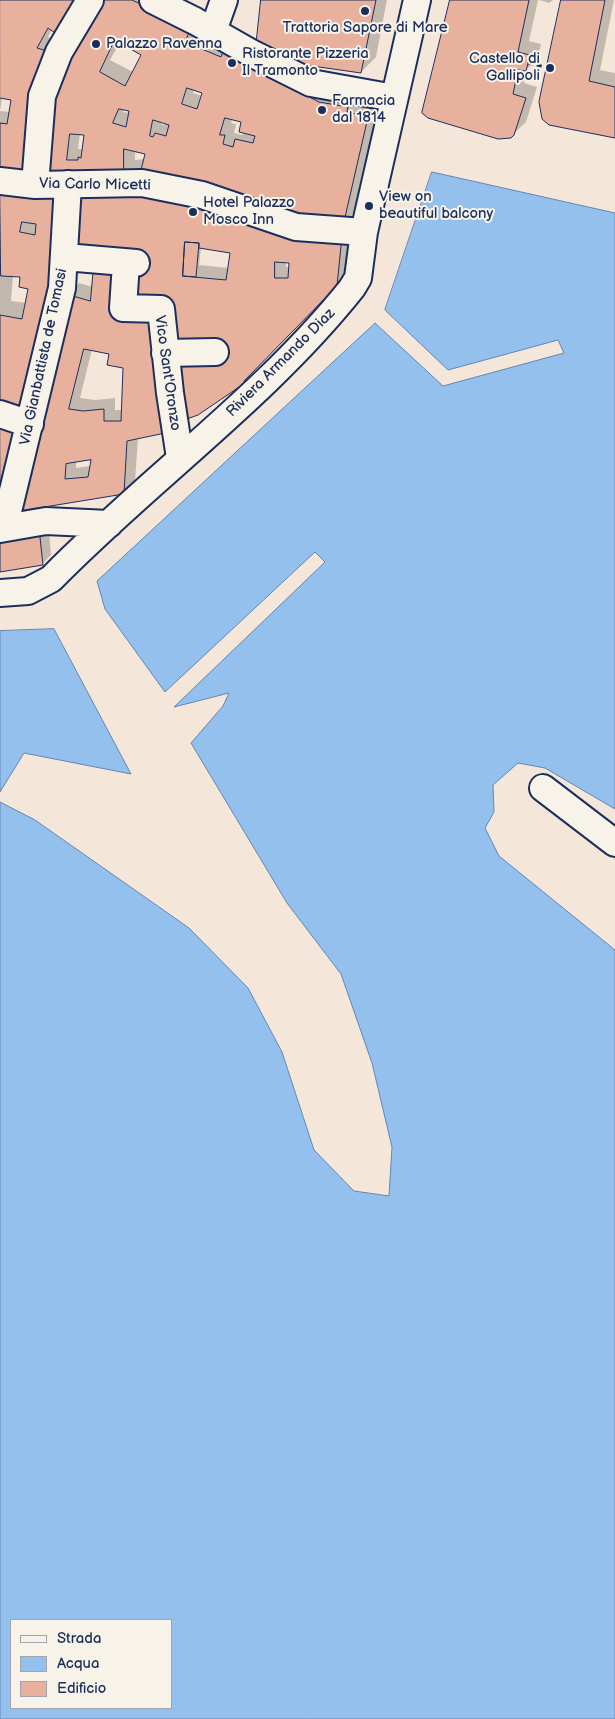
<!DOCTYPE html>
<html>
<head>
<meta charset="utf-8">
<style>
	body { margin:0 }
	#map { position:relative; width:615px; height:1719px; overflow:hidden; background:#f4e6d9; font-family:"Balsamiq Sans",sans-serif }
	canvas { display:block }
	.legend { position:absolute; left:10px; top:1619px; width:162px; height:90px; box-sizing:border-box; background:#f7f3e8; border:1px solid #9fa5b1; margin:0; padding:6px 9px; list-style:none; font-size:15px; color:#1b2f5e }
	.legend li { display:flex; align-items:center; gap:10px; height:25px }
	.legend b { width:25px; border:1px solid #9fa5b1 }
</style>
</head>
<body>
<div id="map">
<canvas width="615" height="1719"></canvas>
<ul class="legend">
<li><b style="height:6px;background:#f7f3e8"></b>Strada</li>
<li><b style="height:14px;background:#93c0ed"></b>Acqua</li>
<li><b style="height:14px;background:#e8b19d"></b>Edificio</li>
</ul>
</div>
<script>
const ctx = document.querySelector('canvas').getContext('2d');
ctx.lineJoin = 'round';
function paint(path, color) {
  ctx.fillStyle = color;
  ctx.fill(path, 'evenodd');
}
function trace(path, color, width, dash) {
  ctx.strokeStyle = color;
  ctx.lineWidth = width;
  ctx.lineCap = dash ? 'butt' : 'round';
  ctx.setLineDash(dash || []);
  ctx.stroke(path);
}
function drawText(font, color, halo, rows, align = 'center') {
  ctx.font = font + ' "Balsamiq Sans",sans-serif';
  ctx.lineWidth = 4;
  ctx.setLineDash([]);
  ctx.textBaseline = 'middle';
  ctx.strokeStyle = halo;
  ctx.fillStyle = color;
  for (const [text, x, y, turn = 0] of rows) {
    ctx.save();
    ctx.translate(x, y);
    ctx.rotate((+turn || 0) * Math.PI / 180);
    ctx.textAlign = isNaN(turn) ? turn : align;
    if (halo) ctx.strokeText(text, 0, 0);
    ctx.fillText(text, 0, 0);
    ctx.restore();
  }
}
const water = new Path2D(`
	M432,172L615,213V809L545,768L518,763L493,785L494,812L485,828L499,856L615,950V1719H0V802L35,820L189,928L248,988L282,1052L314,1150L354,1191L389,1196L392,1147L372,1063L341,974L287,903L191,743L223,706L229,693L174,707L325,562L315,552L165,692L105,609L97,581L375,323L443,386L564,353L558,340L448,370L385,310ZM171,1620V1708H11V1620Z
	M54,629L131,774L24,753L0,792V631Z`);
paint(water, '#93c0ed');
trace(water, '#6386b4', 1);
paint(new Path2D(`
	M0,0L52,29L48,37L61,41L50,97L102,0H167L379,105L354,213L342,225H353L348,273L254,369L255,371L244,382L138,438L135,481L123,493L15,511L0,516ZM120,42L142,55L133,72L110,60ZM194,89L203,92L202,96L193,93ZM2,98L12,99L10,112L0,111ZM124,108L130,110V113L123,112ZM232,119L243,121L245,132L242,135L234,133L236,124L231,123ZM161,121L167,123L164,125L161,124ZM80,133L86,134L83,149H78ZM135,150L147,153L145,159L135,160ZM201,248L232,252L229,268L199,265ZM73,249L95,266L93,287L79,283L66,296ZM286,261L290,262V267H286ZM13,276H22L30,288L27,303L11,301ZM92,349L110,353L125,367L122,410H115V398L95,400L80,398ZM92,458L91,466L76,468V461Z
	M263,0H387L376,57L361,72Z
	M450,0H538L529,41L541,44L538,58L527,69L524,83L537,87L526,122L510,137L425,106Z
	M539,0H553L549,3Z
	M562,0H614L600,70L615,73V137L549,124Z
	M48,520L51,555L42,564L0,571Z`), '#0003');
const building = new Path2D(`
	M0,0H83L62,38L48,28L37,48L51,52L27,180L0,177V123L7,124L11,100L0,98Z
	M101,0H132L191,28L185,42L221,57L223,52L319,102L348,107L347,112L368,117L343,226L42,179L48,96L63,55L71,59ZM115,40L141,55L125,86L100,72ZM187,88L202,93L197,109L182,104ZM119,109L129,111L126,127L113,123ZM225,118L241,122L239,132L255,136L253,143L235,139L233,147L223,144L225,135H220ZM153,120L169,125L166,136L155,133L153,137L150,136ZM70,134L84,135L81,158L78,157V160H67ZM124,149L145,154L141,170L124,171Z
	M261,0H376L361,73L305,65L275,56L256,47Z
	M450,0H529L518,52L530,55L526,71L518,70L513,94L526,98L514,135L511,138L498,139L428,118L422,113Z
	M561,0H605L589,81L615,87V138L549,125L542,119L539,102Z
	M0,188L62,193V239L27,415L0,408V315L22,319L28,289L19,287L20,277L1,276ZM22,222L36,224L35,235L20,232Z
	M72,190L200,197L197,208L222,211L276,225L275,234L342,236L337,286L244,381L245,383L198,415L184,420L170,358L166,306L126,305L128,268L72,250ZM185,242L199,243V248L230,253L226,280L183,276ZM275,262L289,263L288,278H275Z
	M185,242L199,243L196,277L183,276Z
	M94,266L122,270L119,311L154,314L170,432L127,441L124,494L14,512L66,294L90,301ZM84,349L109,354L107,365L123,368L121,421H104V409L83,411L69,409ZM91,460L88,477L65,479L66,464Z
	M0,420L23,429L0,498Z
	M39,528L43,565L0,572V535Z`);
paint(building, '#e8b19d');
trace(building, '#1b2f5e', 1);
const minor = new Path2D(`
	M153,0L195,21L253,54L311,83L394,98
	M213,31L224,0
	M0,181L35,185L142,183L202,195L296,227L364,232
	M35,185L42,96L59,52L90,0
	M65,257L136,263
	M126,263L123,308L161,309L170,393L180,458
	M165,353L215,352
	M0,414L30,424
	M4,528L62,288L68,184
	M0,529L46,521L109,524
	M0,593L28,591L51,579C149,479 265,397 352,288L358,278L364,232L417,0
	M543,788L615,843`);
trace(minor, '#1b2f5e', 30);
trace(new Path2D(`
	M528,63L550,68`), '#1b2f5e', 3, [5, 4]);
trace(minor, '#f7f3e8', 26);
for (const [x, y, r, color] of [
	[365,11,5,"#1b2f5e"],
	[96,44,5,"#1b2f5e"],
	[232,63,5,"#1b2f5e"],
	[550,68,5,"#1b2f5e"],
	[322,110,5,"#1b2f5e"],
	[369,206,5,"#1b2f5e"],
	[193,212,5,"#1b2f5e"]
]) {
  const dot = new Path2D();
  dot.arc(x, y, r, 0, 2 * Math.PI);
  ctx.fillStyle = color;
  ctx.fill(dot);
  trace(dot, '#f7f3e8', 2);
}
drawText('15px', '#1b2f5e', '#f7f3e8', [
	["Trattoria Sapore di Mare",365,28,"center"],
	["Palazzo Ravenna",106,44],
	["Ristorante Pizzeria",242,54],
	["Il Tramonto",242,71],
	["Castello di",540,59,"right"],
	["Gallipoli",540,76,"right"],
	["Farmacia",332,101],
	["dal 1814",332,118],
	["View on",379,197],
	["beautiful balcony",379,214],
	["Hotel Palazzo",203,203],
	["Mosco Inn",203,220]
], 'left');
drawText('15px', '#1b2f5e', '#f7f3e8', [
	["Via Carlo Micetti",95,185,1],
	["Via Gianbattista de Tomasi",44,357,-78],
	["Riviera Armando Diaz",281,363,-45],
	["Vico Sant'Oronzo",167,373,82]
]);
</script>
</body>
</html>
